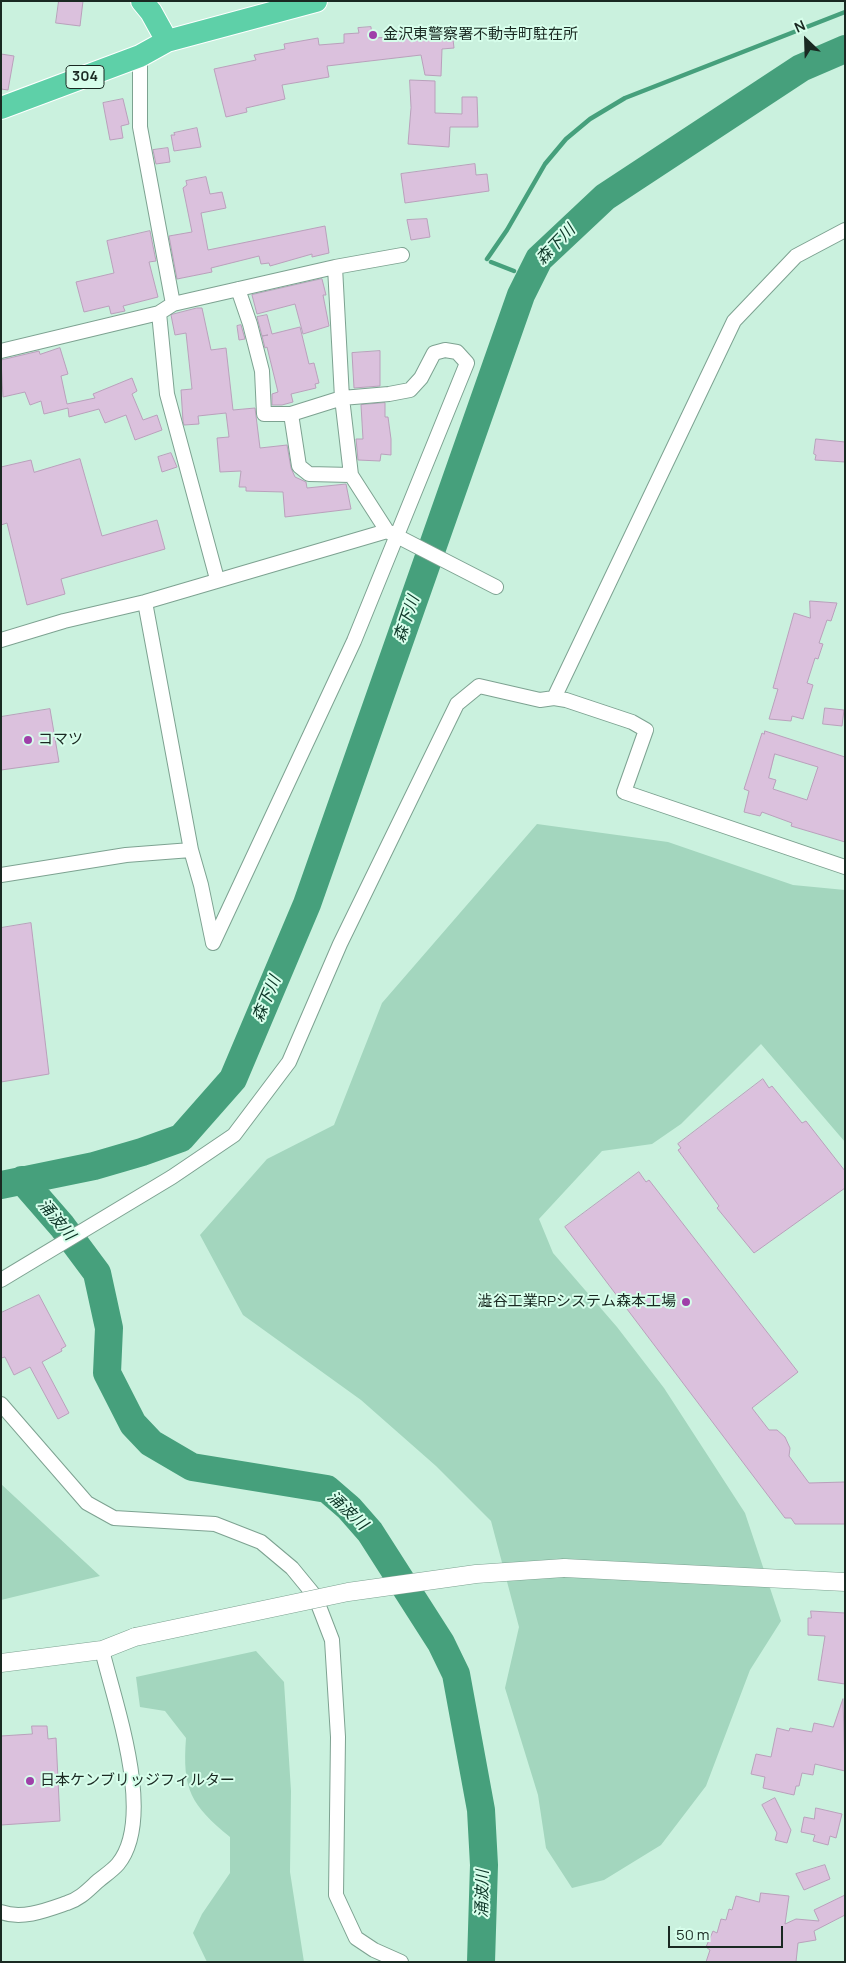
<!DOCTYPE html>
<html>
<head>
<meta charset="utf-8">
<style>
	body { margin:0 }
	#map { position:relative; width:846px; height:1963px; overflow:hidden; background:#caf1de; font-family:Manrope,sans-serif }
	canvas { display:block }
	.frame { position:absolute; inset:0; border:2px solid #1a2922; pointer-events:none }
	.north { position:absolute; left:781px; top:15px; width:50px; height:50px; -webkit-text-stroke:4px #d7feeb; paint-order:stroke; rotate:336deg; font-size:14px; font-weight:700; line-height:20px; text-align:center; color:#1a2922 }
	.north::after { content:''; display:block; margin:auto; width:18px; height:22px; background:#1a2922; clip-path:polygon(50% 0,100% 100%,50% 72%,0 100%) }
	.scale { position:absolute; left:668px; top:1926px; width:115px; height:22px; box-sizing:border-box; border:2px solid #1a2922; border-top:0; padding-left:6px; font-size:15px; line-height:18px; white-space:nowrap; color:#1a2922; -webkit-text-stroke:4px #d7feeb; paint-order:stroke }
</style>
</head>
<body>
<div id="map">
<canvas width="846" height="1963"></canvas>
<div class="frame"></div>
<div class="north">N</div>
<div class="scale">50 m</div>
</div>
<script>
const ctx = document.querySelector('canvas').getContext('2d');
ctx.lineJoin = 'round';
function paint(path, color) {
  ctx.fillStyle = color;
  ctx.fill(path, 'evenodd');
}
function trace(path, color, width, dash) {
  ctx.strokeStyle = color;
  ctx.lineWidth = width;
  ctx.lineCap = dash ? 'butt' : 'round';
  ctx.setLineDash(dash || []);
  ctx.stroke(path);
}
function drawText(font, color, halo, rows, align = 'center') {
  ctx.font = font + ' Manrope,"Noto Sans JP",sans-serif';
  ctx.lineWidth = 4;
  ctx.setLineDash([]);
  ctx.textBaseline = 'middle';
  ctx.strokeStyle = halo;
  ctx.fillStyle = color;
  for (const [text, x, y, turn = 0] of rows) {
    ctx.save();
    ctx.translate(x, y);
    ctx.rotate((+turn || 0) * Math.PI / 180);
    ctx.textAlign = isNaN(turn) ? turn : align;
    if (halo) ctx.strokeText(text, 0, 0);
    ctx.fillText(text, 0, 0);
    ctx.restore();
  }
}
paint(new Path2D(`
	M537,824L668,842L793,885L845,890V1142L761,1044L681,1124L652,1144L602,1151L539,1219L553,1253L617,1327L664,1388L745,1513L781,1621L750,1670L706,1786L661,1845L604,1880L572,1888L546,1848L538,1795L505,1688L519,1627L491,1521L436,1466L361,1400L243,1315L200,1235L267,1159L334,1125L382,1003Z
	M1,1484L100,1576L1,1600Z
	M256,1651L284,1682L291,1791L290,1872L304,1962H207L193,1933L202,1914L230,1873V1837C191,1805 182,1790 186,1738L165,1711L140,1707L136,1677Z`), '#a3d6be');
trace(new Path2D(`
	M487,259L507,230L545,164L566,139L590,119L625,98L845,12
	M491,262L514,271`), '#46a07c', 4.5);
trace(new Path2D(`
	M22,1180L62,1226L97,1273L109,1328L107,1373L133,1424L151,1443L192,1467L327,1489L349,1508L370,1532L441,1643L456,1674L481,1810L484,1865L481,1962
	M1,1185L94,1166L142,1152L181,1138L233,1079L307,904L521,295L539,259L605,197L801,68L845,49`), '#46a07c', 28);
const building = new Path2D(`
	M59,1H83L80,26L56,23Z
	M371,27L372,38L396,37L395,30L428,28L429,31L452,30L454,48L442,49L441,76L425,75L421,55L327,66L329,77L282,85L285,99L246,108L247,112L226,117L214,69L256,60L254,55L285,49L284,44L318,38L319,45L344,43V34L359,33L358,28Z
	M1,54L14,56L8,90L1,89Z
	M410,80L435,81V113L462,114V97H477L478,127H450L449,147L408,144L411,108Z
	M123,99L129,124L121,126L123,138L110,140L103,103Z
	M197,128L201,147L174,151L171,135H175L174,133Z
	M168,148L170,162L156,164L153,150Z
	M475,164L476,175L487,174L489,191L405,203L401,174Z
	M206,177L210,194L222,192L226,208L201,213L208,250L325,226L329,253L312,257V254L270,266L269,263L261,264L259,256L211,268L212,272L177,279L169,236L192,232L183,188L187,185L186,181Z
	M427,219L430,237L411,240L407,220Z
	M150,231L156,261L149,262L158,297L123,306L125,311L111,314L109,306L84,312L76,282L114,273L107,241Z
	M322,279L326,295H323L329,326L303,334L295,304L257,314L252,295Z
	M197,308H202L211,350L226,348L233,410L255,408L260,448L287,445L291,468L295,477L306,482L307,488L346,484L351,509L285,517L283,492L246,491V487H239L241,471L220,472L217,438L229,437L226,413L198,416L199,424L184,425L183,421L181,390L192,389L186,333L175,335L171,315Z
	M267,315L272,334L300,327L309,364L314,363L319,383L315,384L316,388L291,394L293,402L282,405H272V394L278,392L267,347L265,348L262,336L268,335L262,336L257,317Z
	M241,325L245,339L239,340L237,326Z
	M60,348L68,374L61,376L67,404L95,398L93,394L132,378L137,391L132,394L143,420L157,415L162,430L135,440L126,415L105,423L99,409L69,417L68,408L44,414L41,401L30,405L25,392L3,397L1,360L39,351L40,354Z
	M380,351V386L354,388L352,353Z
	M385,403V417H388L391,439V455L381,454L380,461L358,460L356,439H363L361,405Z
	M816,439L845,442V462L815,460L816,455L814,454Z
	M171,453L177,467L162,472L158,457Z
	M80,459L102,536L157,520L165,549L61,579L65,594L27,605L7,523L1,525V467L31,460L34,472Z
	M810,601L837,603L831,621L827,620L819,643L823,644L818,659L815,658L807,683L813,685L803,719L792,716L791,721L769,719L778,689L773,688L794,613L810,618Z
	M825,708L844,710L842,726L823,724Z
	M50,709L59,762L1,770V717Z
	M765,731L845,757V842L791,826L792,823L762,812L760,816L744,812L749,791L744,789L762,733L764,734ZM775,754L818,767L807,800L773,789L776,780L769,778Z
	M31,923L49,1074L1,1082V928Z
	M763,1079L769,1088L772,1086L802,1123L806,1121L845,1171V1188L754,1253L717,1208L719,1206L678,1150L681,1148L678,1144Z
	M639,1172L646,1182L649,1180L798,1372L752,1408L769,1430H777L785,1437L790,1448L789,1456L809,1483L845,1482V1524H795L791,1518H785L565,1227Z
	M39,1295L66,1346L61,1349L62,1351L42,1362L69,1413L58,1419L30,1367L14,1375L5,1357L1,1358V1313Z
	M811,1611L845,1613V1684L818,1680L825,1636L808,1635V1618H811Z
	M843,1699L845,1771L815,1764L813,1775L802,1773L799,1786H796L794,1795L763,1788L765,1777L751,1774L756,1754L771,1757L777,1728L789,1731L790,1728L812,1732L814,1723L833,1727Z
	M32,1726H47L48,1739L56,1738L60,1821L1,1825V1736L32,1734Z
	M775,1798L791,1830L787,1843L775,1840L777,1833L762,1805Z
	M816,1808L842,1814L836,1838L830,1836L828,1845L813,1841L815,1835L801,1832L804,1817L814,1819Z
	M825,1865L830,1879L804,1890L796,1874Z
	M761,1893L789,1896L785,1924L796,1919L819,1921L814,1910L845,1895V1915L814,1931L816,1940L798,1943L796,1962H706L710,1950L706,1947L713,1931L717,1933L721,1919L726,1920L729,1909L732,1910L736,1896L759,1902Z`);
paint(building, '#dbc1dd');
trace(building, '#b9a0bb', 1);
const minor = new Path2D(`
	M335,267L342,398L351,475L387,531L496,587
	M173,304L335,267L402,255
	M159,313L167,394L217,579
	M1,351L159,313L173,304L140,127V56
	M291,414L299,466L309,474L351,475
	M1,640L64,621L145,602L387,531
	M554,698L734,321L796,256L845,230
	M191,850L201,885L213,943
	M1,875L126,855L191,850L145,602
	M213,943L354,641L467,363L457,352L445,350L434,353L421,378L410,390L389,394L342,398L291,414H264L262,371L250,324L238,289
	M1,1280L172,1177L234,1135L289,1062L340,944L457,704L479,686L540,700L554,698L566,700L632,722L646,730L624,792L845,867
	M1,1404L87,1503L114,1518L215,1524L261,1542L292,1568L315,1596L332,1640L338,1737L336,1895L356,1938L374,1950L401,1962
	M1,1912C22,1920 47,1910 67,1903C80,1899 88,1890 98,1881C104,1876 113,1870 118,1864C156,1817 115,1704 102,1650`);
const tertiary = new Path2D(`
	M564,1568L845,1582
	M1,1663L102,1650L135,1637`);
const trunk = new Path2D(`
	M142,1L151,12L167,41
	M1,108L140,56L167,41L316,1`);
trace(minor, '#7da291', 16);
trace(tertiary, '#7da291', 19);
trace(trunk, '#fff', 24);
trace(minor, '#fff', 14);
trace(tertiary, '#fff', 18);
trace(trunk, '#5ed0a8', 22);
const tertiaryBridge = new Path2D(`
	M135,1637L348,1592L476,1574L564,1568`);
trace(tertiaryBridge, '#7da291', 19, []);
trace(tertiaryBridge, '#fff', 18);
for (const [x, y, r, color] of [
	[373,35,5,"#9f40a9"],
	[28,740,5,"#9f40a9"],
	[686,1302,5,"#9f40a9"],
	[30,1781,5,"#9f40a9"]
]) {
  const dot = new Path2D();
  dot.arc(x, y, r, 0, 2 * Math.PI);
  ctx.fillStyle = color;
  ctx.fill(dot);
  trace(dot, '#d7feeb', 2);
}
for (const [x, y, w] of [
	[85,77,38]
]) {
  const box = new Path2D();
  box.roundRect(x - w / 2, y - 11.5, w, 23, 4);
  ctx.fillStyle = '#d7feeb';
  ctx.fill(box);
  trace(box, '#1a2922', 1);
}
drawText('bold 14px', '#1a2922', null, [
	["304",85,77]
]);
drawText('15px', '#1a2922', '#d7feeb', [
	["金沢東警察署不動寺町駐在所",383,35],
	["コマツ",38,740],
	["澁谷工業RPシステム森本工場",676,1302,"right"],
	["日本ケンブリッジフィルター",40,1781]
], 'left');
drawText('italic 16px', '#0c3526', '#d7feeb', [
	["森下川",556,245,-46],
	["森下川",407,619,-71],
	["森下川",267,999,-67],
	["涌波川",56,1220,50],
	["涌波川",347,1511,43],
	["涌波川",483,1894,-89]
]);
</script>
</body>
</html>
